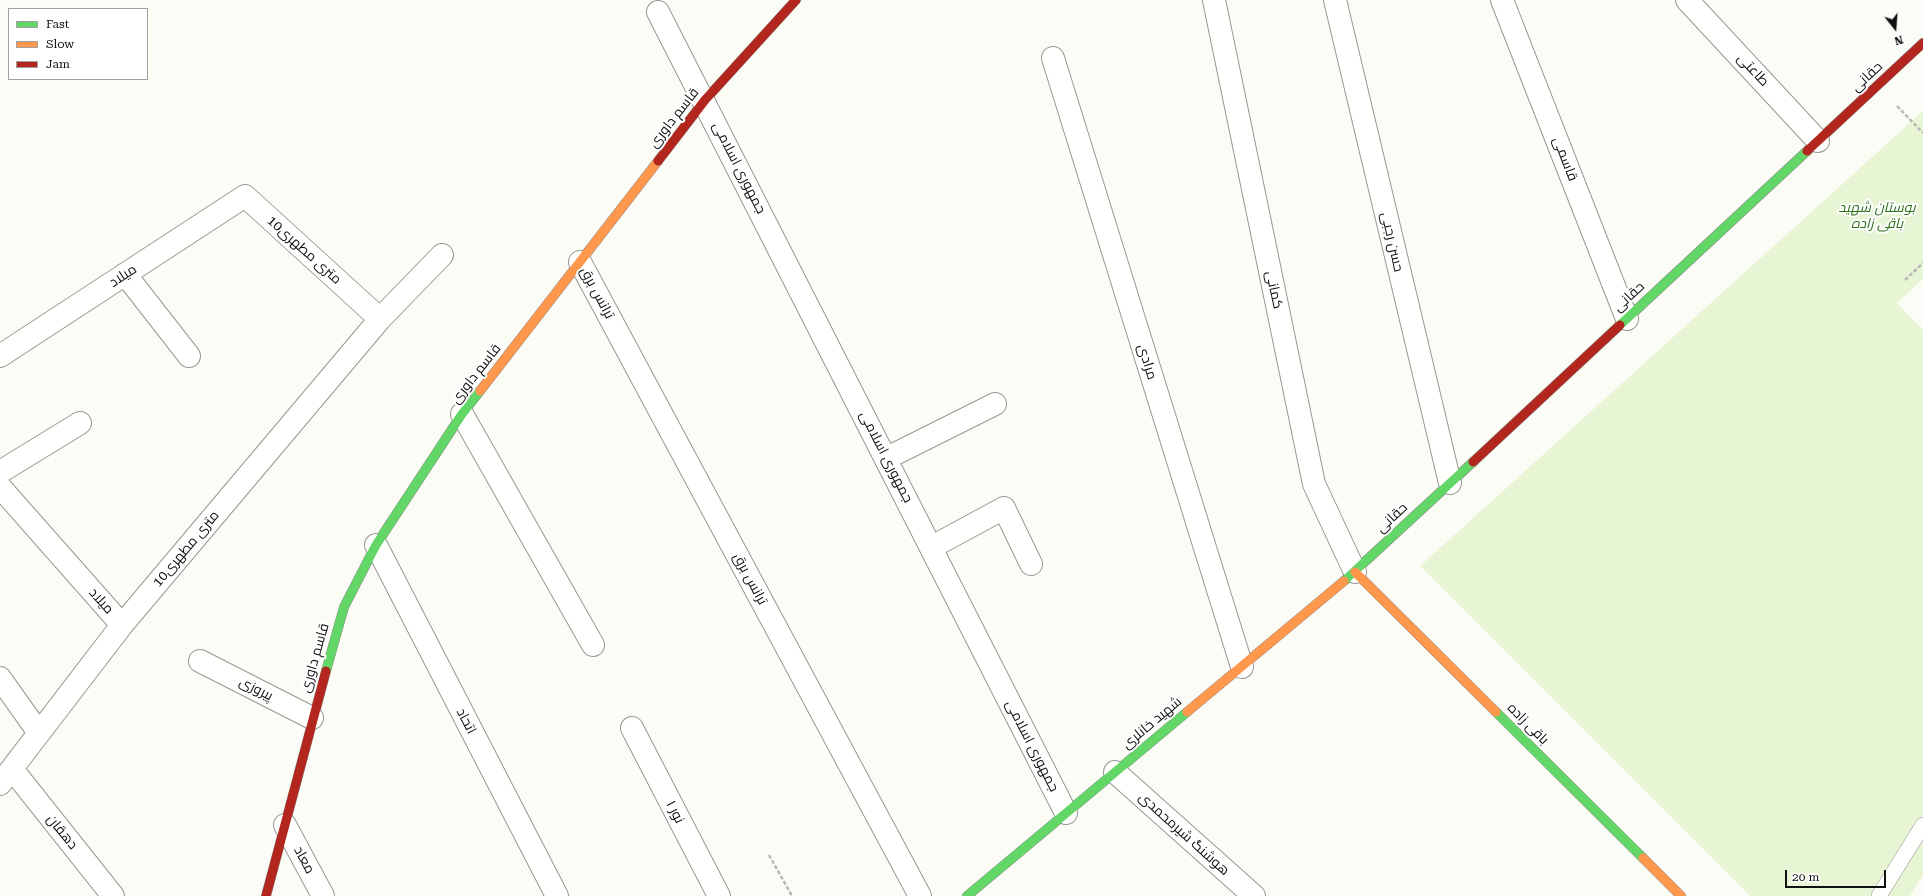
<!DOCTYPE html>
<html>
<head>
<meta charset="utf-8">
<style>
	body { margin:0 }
	#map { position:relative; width:1923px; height:896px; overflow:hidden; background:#fcfcf7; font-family:"Roboto Serif",serif }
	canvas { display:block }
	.legend { position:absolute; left:8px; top:8px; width:140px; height:72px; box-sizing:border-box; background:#fff; border:1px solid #a0a0a0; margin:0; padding:5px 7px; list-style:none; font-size:12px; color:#111 }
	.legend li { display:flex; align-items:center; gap:8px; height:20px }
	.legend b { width:20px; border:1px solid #a0a0a0 }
	.north { position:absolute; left:1875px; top:8px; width:40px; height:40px; -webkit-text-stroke:3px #fff; paint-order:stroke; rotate:163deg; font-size:11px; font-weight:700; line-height:16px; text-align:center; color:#111 }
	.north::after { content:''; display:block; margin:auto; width:14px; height:18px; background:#111; clip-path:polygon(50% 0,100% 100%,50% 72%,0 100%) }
	.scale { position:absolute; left:1785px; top:870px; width:101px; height:18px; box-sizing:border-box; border:2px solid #111; border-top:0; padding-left:5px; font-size:12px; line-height:14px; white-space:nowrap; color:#111; -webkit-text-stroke:3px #fff; paint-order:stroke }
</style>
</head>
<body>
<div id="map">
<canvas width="1923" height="896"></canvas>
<ul class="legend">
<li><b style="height:5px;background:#63d668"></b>Fast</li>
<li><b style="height:5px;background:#ff974d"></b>Slow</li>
<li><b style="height:5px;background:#b3261e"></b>Jam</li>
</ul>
<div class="north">N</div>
<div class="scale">20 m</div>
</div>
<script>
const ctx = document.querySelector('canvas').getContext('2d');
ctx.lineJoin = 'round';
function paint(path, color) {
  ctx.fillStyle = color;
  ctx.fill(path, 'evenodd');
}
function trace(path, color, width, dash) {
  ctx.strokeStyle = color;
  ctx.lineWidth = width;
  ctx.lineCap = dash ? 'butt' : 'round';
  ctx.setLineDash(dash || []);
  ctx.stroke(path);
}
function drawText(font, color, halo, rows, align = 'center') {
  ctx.font = font + ' "Roboto Serif",Cairo,serif';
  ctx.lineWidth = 4;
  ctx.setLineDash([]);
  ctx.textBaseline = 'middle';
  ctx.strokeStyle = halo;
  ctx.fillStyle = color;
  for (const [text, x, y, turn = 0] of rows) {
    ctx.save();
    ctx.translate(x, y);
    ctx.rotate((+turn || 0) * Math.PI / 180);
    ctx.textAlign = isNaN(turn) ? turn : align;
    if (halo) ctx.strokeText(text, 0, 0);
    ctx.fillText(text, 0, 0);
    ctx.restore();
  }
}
paint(new Path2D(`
	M1923,111V279L1897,303L1923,330V875L1910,896H1750L1420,566Z`), '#e7f5d5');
const lane = new Path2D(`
	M1879,896L1923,825`);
const street = new Path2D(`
	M1214,0L1314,484L1355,572
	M1335,0L1450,483
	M1502,0L1627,319
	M1687,0L1818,141
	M658,12L1066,813
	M1053,58L1242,667
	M580,262L920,896
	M125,274L189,356
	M0,356L245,196L380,319
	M462,414L593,645
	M887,458L995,404
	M0,472L80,423
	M0,487L122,625
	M376,545L557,896
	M932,547L1004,508L1031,564
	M200,661L312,718
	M0,678L39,733
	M632,728L719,896
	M12,769L113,896
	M1115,772L1254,896
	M0,784L122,625L380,319L442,255
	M285,825L323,896`);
const fast = new Path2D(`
	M1620,325L1807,151
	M1344,581L1473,462
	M326,671L344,607L376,545L462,414L480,391
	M1496,712L1643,858
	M967,896L1187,712`);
const slow = new Path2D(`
	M480,391L658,161
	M1355,572L1496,712
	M1187,712L1344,581
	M1643,858L1681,896`);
const jam = new Path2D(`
	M1807,151L1923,43
	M658,161L705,100L796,0
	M1473,462L1620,325
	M266,896L326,671`);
trace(lane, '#979795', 16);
trace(street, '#979795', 24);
trace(fast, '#8d8d8b', 10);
trace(slow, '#8d8d8b', 10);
trace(jam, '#8d8d8b', 10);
trace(new Path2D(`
	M1897,106L1923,133
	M1905,280L1923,263
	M769,855L792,896`), '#b9b9b8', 2.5, [4, 2]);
trace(lane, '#fffffe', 15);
trace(street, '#fffffe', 22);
trace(fast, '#63d668', 9);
trace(slow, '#ff974d', 9);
trace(jam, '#b3261e', 9);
drawText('14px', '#111', '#fff', [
	["طاعتی",1753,70,47],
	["حقانی",1867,77,-43],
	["قاسم داوری",674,118,-52],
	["قاسمی",1565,159,69],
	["جمهوری اسلامی",739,168,63],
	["حسن رجبی",1392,242,77],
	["10متری مطهری",304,250,42],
	["میلاد",123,276,-33],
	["کمانی",1274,290,78],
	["ترانس برق",597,293,62],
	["حقانی",1629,297,-43],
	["مرادی",1147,362,73],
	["قاسم داوری",476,374,-52],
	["جمهوری اسلامی",886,457,63],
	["حقانی",1392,518,-43],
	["10متری مطهری",186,549,-50],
	["ترانس برق",750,579,62],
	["میلاد",101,601,48],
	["قاسم داوری",315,658,-74],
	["پیروزی",256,689,27],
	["اتحاد",466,721,63],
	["شهید خانلری",1152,723,-40],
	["باقی زاده",1528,724,45],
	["جمهوری اسلامی",1032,746,63],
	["نور ۱",675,812,63],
	["دهقان",62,832,51],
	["هوشنگ شیرمحمدی",1184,834,42],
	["معاد",304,860,62]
]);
drawText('italic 14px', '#2c7118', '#fff', [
	["بوستان شهید",1877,208],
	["باقی زاده",1877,224]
]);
</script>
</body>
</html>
